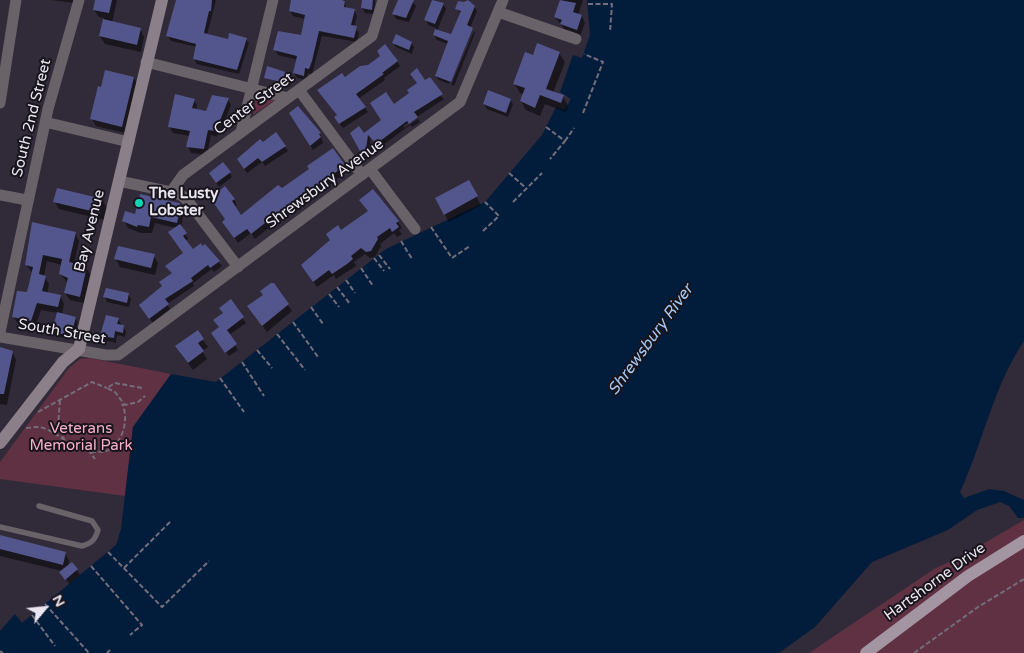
<!DOCTYPE html>
<html>
<head>
<meta charset="utf-8">
<style>
	body { margin:0 }
	#map { position:relative; width:1024px; height:653px; overflow:hidden; background:#312a39; font-family:"Varela Round",sans-serif }
	canvas { display:block }
	.north { position:absolute; left:20px; top:583px; width:50px; height:50px; -webkit-text-stroke:4px #17141b; paint-order:stroke; rotate:62deg; font-size:14px; font-weight:700; line-height:20px; text-align:center; color:#eae5f0 }
	.north::after { content:''; display:block; margin:auto; width:18px; height:22px; background:#eae5f0; clip-path:polygon(50% 0,100% 100%,50% 72%,0 100%) }
</style>
</head>
<body>
<div id="map">
<canvas width="1024" height="653"></canvas>
<div class="north">N</div>
</div>
<script>
const ctx = document.querySelector('canvas').getContext('2d');
ctx.lineJoin = 'round';
function paint(path, color) {
  ctx.fillStyle = color;
  ctx.fill(path, 'evenodd');
}
function trace(path, color, width, dash) {
  ctx.strokeStyle = color;
  ctx.lineWidth = width;
  ctx.lineCap = dash ? 'butt' : 'round';
  ctx.setLineDash(dash || []);
  ctx.stroke(path);
}
function drawText(font, color, halo, rows, align = 'center') {
  ctx.font = font + ' "Varela Round",sans-serif';
  ctx.lineWidth = 4;
  ctx.setLineDash([]);
  ctx.textBaseline = 'middle';
  ctx.strokeStyle = halo;
  ctx.fillStyle = color;
  for (const [text, x, y, turn = 0] of rows) {
    ctx.save();
    ctx.translate(x, y);
    ctx.rotate((+turn || 0) * Math.PI / 180);
    ctx.textAlign = isNaN(turn) ? turn : align;
    if (halo) ctx.strokeText(text, 0, 0);
    ctx.fillText(text, 0, 0);
    ctx.restore();
  }
}
paint(new Path2D(`
	M256,95L274,99V101L253,115Z
	M90,358L171,374L133,427L125,496L0,479V462L69,368L80,359Z
	M1024,520V653H809L934,569L964,555Z`), '#603143');
paint(new Path2D(`
	M587,0H1024V341C993,387 983,443 960,492L964,498L989,489L1004,491L1024,500V518H1018L1009,506L1000,502L977,510L948,530L872,562L815,627L779,653H0V631L15,614L22,623L116,545L121,529L133,427L171,374L216,382L386,249L485,202L542,135L556,107L565,110L571,99L560,92L573,55L582,58L590,35Z`), '#021d3c');
paint(new Path2D(`
	M51,0H74V3Z
	M97,0H117L112,23L140,29L144,37L141,52L105,44L100,36L104,18L99,17L94,10Z
	M176,0H216L207,35L228,41L246,39L249,43L239,74L197,64L194,59L197,47L171,41L168,36Z
	M292,0H345L346,9L354,10L357,16L354,27L359,33L357,42L322,36L312,74L308,73L306,80L297,78L294,73L298,60L278,55L275,50L302,37L305,19L293,16L290,10Z
	M363,0H375L374,14L365,13L362,8Z
	M400,0H411L416,6L409,22L396,19L394,14Z
	M561,0H583L578,15L582,16L585,23L580,36L566,31L555,17Z
	M443,4L446,9L437,31L452,36L461,14L457,9L474,6L477,11L470,28L473,30H471L449,84L439,80L436,76L448,44L437,40L434,35L436,28L428,25L426,20Z
	M474,31L475,33L454,86L451,85Z
	M393,43H411L414,47L412,54L396,47Z
	M559,53L565,62L553,93L563,96L568,106L566,112L545,104L540,116L526,110L521,101L524,94L520,93L514,83L534,57Z
	M397,61L400,66L384,78L385,80L358,99L368,112L343,128L338,122V116L319,91L345,79Z
	M291,75L290,86L266,78Z
	M134,78L138,85L125,133L96,126L92,119L102,88Z
	M425,82L444,99L403,126L404,128L418,119L420,122L412,127L410,125L379,148L371,137L368,154L365,157L352,134L364,135L383,121L394,105Z
	M228,99L231,105L222,129L219,128L217,137L211,135L207,155L191,153L188,146L190,136L173,133L169,126L194,100L197,106L196,110L207,113Z
	M510,100L513,104L508,117L487,109L484,104Z
	M291,113L320,133L323,143L313,150Z
	M276,134L288,151L265,166L262,162L247,173L241,164Z
	M344,165L347,171L324,190L312,197L310,195L255,239L251,233L238,243L227,227L226,220L214,203L234,199L237,205L234,207L241,217L310,169Z
	M230,173L232,177L219,187L213,178Z
	M468,182L481,205L449,222L436,199Z
	M373,191L398,222L402,228L399,230L402,234L397,237L394,233L380,244L381,246L375,257L370,258L365,254L354,262L356,266L336,279L334,275L317,287L306,271L341,232L369,212Z
	M103,201L107,208L104,220L59,209L55,202Z
	M180,206L184,213L181,227L188,239L185,241L192,251L205,246L222,266L214,272L212,269L193,283L194,286L167,304L170,309L153,323L143,310L173,274L167,266L185,253L176,228L155,223L152,233H141L128,228L124,221L136,215Z
	M75,233L79,241L74,264L86,267L90,274L84,303L70,300L65,293L68,283L60,274L62,265L47,261L44,276L49,284L47,294L60,296L64,304L62,314L75,318L78,322L75,332L70,331L69,339L56,336L53,331L58,313L41,310L35,328L18,324L13,316L28,294L33,273L26,265Z
	M154,256L158,263L155,275L120,267L116,259Z
	M273,285L292,311L267,332L253,313Z
	M128,294L131,299L129,307L107,302L105,297Z
	M230,301L246,323L229,335L238,350L229,356L215,338L220,328L218,325Z
	M118,319L126,331L125,337L117,335L116,343L104,340L102,335Z
	M197,332L208,347L202,351L207,359L193,370L181,354Z
	M0,350L12,352L16,360L7,405L0,404Z
	M0,537L65,553L69,561L68,567L72,563L80,575L69,584L62,571L0,556Z`), '#0007');
paint(new Path2D(`
	M95,0H112L109,13L93,10Z
	M176,0H212L211,11H209L204,33L228,39L229,33L247,38L237,70L193,59L196,44L166,36Z
	M291,0H342L345,1L344,7L355,9L351,25L357,26L354,38L319,31L312,61L309,69L305,68L304,76L293,73L297,56L273,50L278,31L301,35L305,15L289,11Z
	M362,0H373L372,10L361,8Z
	M398,0H414L406,18L392,14Z
	M432,0L444,3L435,24L424,20Z
	M468,0L475,6L467,25L473,28L451,82L435,76L448,41L433,35L435,29L451,34L461,11L455,9L458,1L464,2Z
	M560,0L576,3L573,12L582,15L577,30L560,24L562,20L554,17Z
	M103,19L141,28L137,45L99,36Z
	M396,34L412,42L409,50L392,43Z
	M537,43L560,52L546,89L564,95L561,103L540,95L535,108L520,101L525,88L513,84L525,52L533,55Z
	M385,44L398,61L382,73L384,74L356,94L366,107L339,124L334,117L337,115L317,90L342,73L345,77L360,66L368,65L380,56L377,51Z
	M267,66L292,74L289,84L264,78Z
	M417,68L425,80L430,77L443,94L414,112L418,117L409,124L407,121L376,144L368,135L366,149L361,153L350,133L359,126L364,133L381,120L370,103L386,92L394,104L409,93L407,90L417,83L410,74Z
	M105,70L134,77L122,127L90,119L98,86L101,87Z
	M488,90L511,99L506,113L483,104Z
	M175,94L195,99L192,108L206,111L212,95L229,98L219,123L216,122L214,131L208,130L204,149L186,147L190,131L168,127Z
	M298,106L321,133L319,134L321,137L310,146L289,113Z
	M276,132L286,146L262,162L258,158L244,169L237,159L260,139L263,142Z
	M333,148L345,165L321,184L308,192L307,190L251,234L247,229L234,238L222,222L225,219L210,198L225,186L235,199L232,201L241,215L278,185L282,188L309,169L307,166Z
	M223,162L231,172L216,183L209,173Z
	M469,180L478,196L444,215L435,198Z
	M57,188L103,199L100,213L53,202Z
	M373,189L399,221L396,223L399,227L392,232L390,228L377,237L378,239L371,251L366,252L361,248L351,256L353,259L347,264L332,274L329,270L313,282L301,265L330,240L326,234L338,225L341,230L368,211L359,200Z
	M140,194L179,203L181,205L177,223L151,217L149,227L138,225L137,227L122,221L125,211L135,214Z
	M32,222L76,232L69,262L87,266L80,297L64,293L68,278L59,274L62,259L43,255L39,274L46,276L42,291L61,295L58,307L37,303L31,321L12,317L17,291L27,292L33,267L25,265Z
	M180,224L187,233L183,236L193,249L201,243L202,246L205,244L220,261L210,268L208,265L191,278L193,281L165,299L169,304L149,319L139,305L162,286L159,282L172,273L165,266L183,253L168,232Z
	M118,246L155,254L151,268L114,259Z
	M271,283H274L289,304L262,326L247,306L263,295L260,291Z
	M106,288L129,293L127,303L103,297Z
	M231,299L244,317L227,330L237,344L225,353L211,333L219,327L213,320L223,313L219,308Z
	M57,312L76,317L73,328L68,327L66,335L52,332Z
	M106,315L119,318L117,324L124,325L123,333L115,331L114,338L100,336Z
	M198,330L204,339L198,343L204,351L188,363L175,346Z
	M0,347L13,351L4,394H0Z
	M0,535L66,552L63,565L0,549Z
	M72,562L78,569L65,580L59,572Z`), '#53568c');
trace(new Path2D(`
	M588,4H612L610,32
	M583,113L603,62L584,54
	M546,127L565,141L550,159
	M565,141L574,128
	M509,173L526,188
	M513,202L542,173
	M431,227L452,258L470,246
	M483,231L499,216L485,202
	M401,241L412,259
	M379,255L390,269
	M374,258L384,271
	M361,268L373,286
	M346,280L355,293
	M337,287L350,304
	M329,294L339,307
	M311,307L323,324
	M293,322L318,357
	M277,334L305,370
	M257,350L272,368
	M242,362L264,396
	M220,378L244,412
	M142,388L115,383L107,388L115,392L125,405L138,402L145,396
	M60,400L58,426L64,439
	M38,412L92,382L107,388
	M26,428C30,428 34,427 38,427C54,428 71,449 89,451L95,459
	M91,453C96,451 99,452 103,452C122,448 130,419 122,404
	M108,552L162,607L209,561
	M91,566L142,625L130,635
	M124,568L171,521
	M45,604L89,653
	M32,615L55,646
	M0,651L3,653
	M107,653L110,650
	M914,653L978,607L1024,579`), '#746e7b', 2, [5, 2.5]);
trace(new Path2D(`
	M0,527L82,546C92,543 95,540 98,530L92,521L39,506`), '#696268', 5.5);
trace(new Path2D(`
	M498,12L576,39
	M146,62L288,98
	M299,90L362,175
	M0,103L16,0
	M45,122L129,142
	M241,132L273,0
	M370,169L415,229
	M119,181L171,192L183,175L372,36L383,0
	M171,192L181,195L188,201L238,267
	M0,195L27,200
	M0,332L48,109L79,0
	M0,337L106,355H118L460,102L503,0`), '#696268', 11);
trace(new Path2D(`
	M0,443L63,362L79,349L162,0`), '#8b7f89', 12);
trace(new Path2D(`
	M866,653L968,576L1024,541`), '#a495a2', 12);
for (const [x, y, r, color] of [
	[139,203,5,"#0ad5b5"]
]) {
  const dot = new Path2D();
  dot.arc(x, y, r, 0, 2 * Math.PI);
  ctx.fillStyle = color;
  ctx.fill(dot);
  trace(dot, '#17141b', 2);
}
drawText('15px', '#eae5f0', '#17141b', [
	["Center Street",254,104,-36],
	["South 2nd Street",32,118,-76],
	["Shrewsbury Avenue",325,184,-36],
	["Bay Avenue",90,231,-76],
	["South Street",62,332,10],
	["Hartshorne Drive",935,582,-36]
]);
drawText('bold 15px', '#eae5f0', '#17141b', [
	["The Lusty",149,194],
	["Lobster",149,211]
], 'left');
drawText('15px', '#fbb0ca', '#17141b', [
	["Veterans",81,429],
	["Memorial Park",81,446]
]);
drawText('italic 16px', '#a5c7f1', '#17141b', [
	["Shrewsbury River",651,340,-54]
]);
</script>
</body>
</html>
